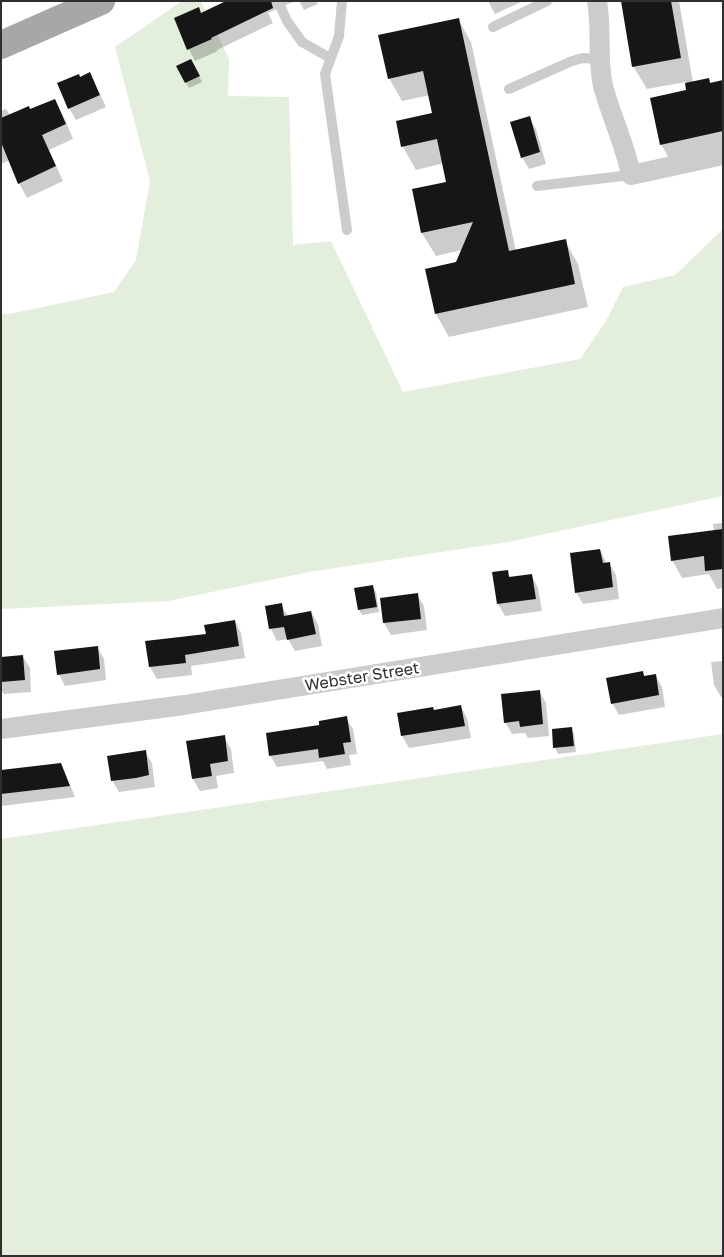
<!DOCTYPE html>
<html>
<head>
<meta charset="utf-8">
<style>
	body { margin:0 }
	#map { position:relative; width:724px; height:1257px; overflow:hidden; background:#fff; font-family:"Golos Text",sans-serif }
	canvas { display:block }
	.frame { position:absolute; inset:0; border:2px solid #2f2f2f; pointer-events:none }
</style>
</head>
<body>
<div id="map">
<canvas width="724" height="1257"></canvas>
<div class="frame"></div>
</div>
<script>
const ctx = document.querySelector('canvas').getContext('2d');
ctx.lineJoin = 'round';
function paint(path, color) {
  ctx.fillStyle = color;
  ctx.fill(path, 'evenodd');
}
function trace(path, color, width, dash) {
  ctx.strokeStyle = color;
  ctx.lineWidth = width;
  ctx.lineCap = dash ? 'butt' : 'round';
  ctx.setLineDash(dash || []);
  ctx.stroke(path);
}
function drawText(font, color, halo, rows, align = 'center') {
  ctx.font = font + ' "Golos Text",sans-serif';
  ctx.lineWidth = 5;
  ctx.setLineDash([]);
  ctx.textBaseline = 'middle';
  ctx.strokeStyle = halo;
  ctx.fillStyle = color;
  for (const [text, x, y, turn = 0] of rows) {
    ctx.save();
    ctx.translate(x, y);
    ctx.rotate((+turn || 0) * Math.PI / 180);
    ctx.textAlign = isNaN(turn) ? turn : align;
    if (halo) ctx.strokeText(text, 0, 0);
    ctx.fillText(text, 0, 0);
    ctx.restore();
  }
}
paint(new Path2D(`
	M182,1H201L229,59L228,96L289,97L293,245L331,241L403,392L580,359L606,321L623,287L675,275L723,229V496L508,542L309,572L168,601L1,609V314H9L114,292L136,260L150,181L115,47Z
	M723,734V1256H1V839Z`), '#e3eedc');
paint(new Path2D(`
	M229,1H295L268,13L273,23L217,50L218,51L195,61L189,49L201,14Z
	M299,1H316L318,4L304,10Z
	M488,1H523L495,14Z
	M622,1H679L693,83L709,79L711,84L723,82V157L674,167L661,144L688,91L686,82L647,89L633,66Z
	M458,19L471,42L516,251L565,241L578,264L588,307L449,337L436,314L462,250L436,256L422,233L413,190L448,183L444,163L416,170L403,147L434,114L430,95L402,101L389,78Z
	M194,66L202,82L189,88L178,67Z
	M90,74L106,107L76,120L69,108L80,78Z
	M55,100L63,115L73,139L49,150L63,181L27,198L19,183L10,160L1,164V111L6,109L10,115L30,111Z
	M529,118L536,129L546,164L529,169L522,157Z
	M723,523V588L717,589L709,574L682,578L672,560L714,531L713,524Z
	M600,550L607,564L609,563L616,575L619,599L583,604L576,592Z
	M507,572L511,578L532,576L538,588L542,611L505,616L498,604L494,574Z
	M372,586L376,592L379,612L362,615L359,610Z
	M417,595L424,606L427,630L391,635L384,623L381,599Z
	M281,605L288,616L311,612L318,624L322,646L295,651L288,639L277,641L271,629L267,607Z
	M235,621L241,633L245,658L191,666L192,675L157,679L150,667L147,643L207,635Z
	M97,647L104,659L106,680L65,686L59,674Z
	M23,657L30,668L31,692L4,694L1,690V658Z
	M723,661V697H721L714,685L711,662Z
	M643,673L645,677L655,675L662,687L665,707L619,715L612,703Z
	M539,691L546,703L549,736L528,738L525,733L512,734L505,722Z
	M461,707L467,718L471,738L409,748L402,736L398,714L435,711Z
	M346,718L353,729L357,754L349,755L351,765L327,769L323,761L277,767L270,755L321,726Z
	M571,729L574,734L576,752L558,754L555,748L553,730Z
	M224,737L231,749L234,773L216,776L218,788L200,791L193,779L188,742Z
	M145,752L152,763L155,787L119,792L112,780Z
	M60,764L66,775L75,797L1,806V771Z`), '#0003');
paint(new Path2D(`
	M226,1H271L273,8L211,38L212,39L187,50L174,18L199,7L201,13Z
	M621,1H671L681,58L632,67Z
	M459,18L509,251L566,239L575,284L435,314L425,269L456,262L473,222L421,233L412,189L446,182L437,139L401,147L396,121L432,113L423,71L388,79L378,35Z
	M191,59L200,76L185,83L176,66Z
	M90,72L100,95L68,109L57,83L79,74L80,77Z
	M709,78L710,83L723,80V131L660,145L650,98L686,90L685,83Z
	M55,99L66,124L42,135L56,166L18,184L1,142V118L29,106L30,109Z
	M530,116L540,152L521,158L510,122Z
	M723,529V569L705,571L704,556L671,561L668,536Z
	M600,549L603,563L610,562L613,587L575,593L570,553Z
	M508,570L509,577L532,574L536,599L497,604L492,572Z
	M373,585L377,607L358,610L354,588Z
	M418,593L421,619L383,623L380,598Z
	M282,603L284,616L311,611L316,634L287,640L284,627L269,629L265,606Z
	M235,620L239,646L185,655L186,663L149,667L145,641L206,634L204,625Z
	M98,646L100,669L57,675L54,651Z
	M23,655L25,680L1,682V657Z
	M643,671L644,676L656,674L659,695L611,704L606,678Z
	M540,690L543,724L520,727L519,721L504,723L501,694Z
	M461,705L465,726L401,736L397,713L433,707L434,710Z
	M347,716L351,742L343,743L345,754L319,758L318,749L269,756L266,733L319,725V721Z
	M572,727L574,746L553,748L552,729Z
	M225,735L228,761L210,764L212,776L192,779L186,741Z
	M146,750L149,775L136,778L111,781L107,756Z
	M61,763L70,786L1,794V770Z`), '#161616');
trace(new Path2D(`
	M278,1L287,21L302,42L330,58
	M342,1L339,36L325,74L347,230
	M493,27L547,1
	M509,89L572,61L583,58L600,59
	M537,186L631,175`), '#ccc', 10);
trace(new Path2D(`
	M597,1C602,29 597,58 603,86C611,116 625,144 631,175L723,155
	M1,729L184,705L723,618`), '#ccc', 20);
trace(new Path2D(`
	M1,45L101,1`), '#a7a7a7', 28);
drawText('16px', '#2f2f2f', '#fff', [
	["Webster Street",362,677,-9]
]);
</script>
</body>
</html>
